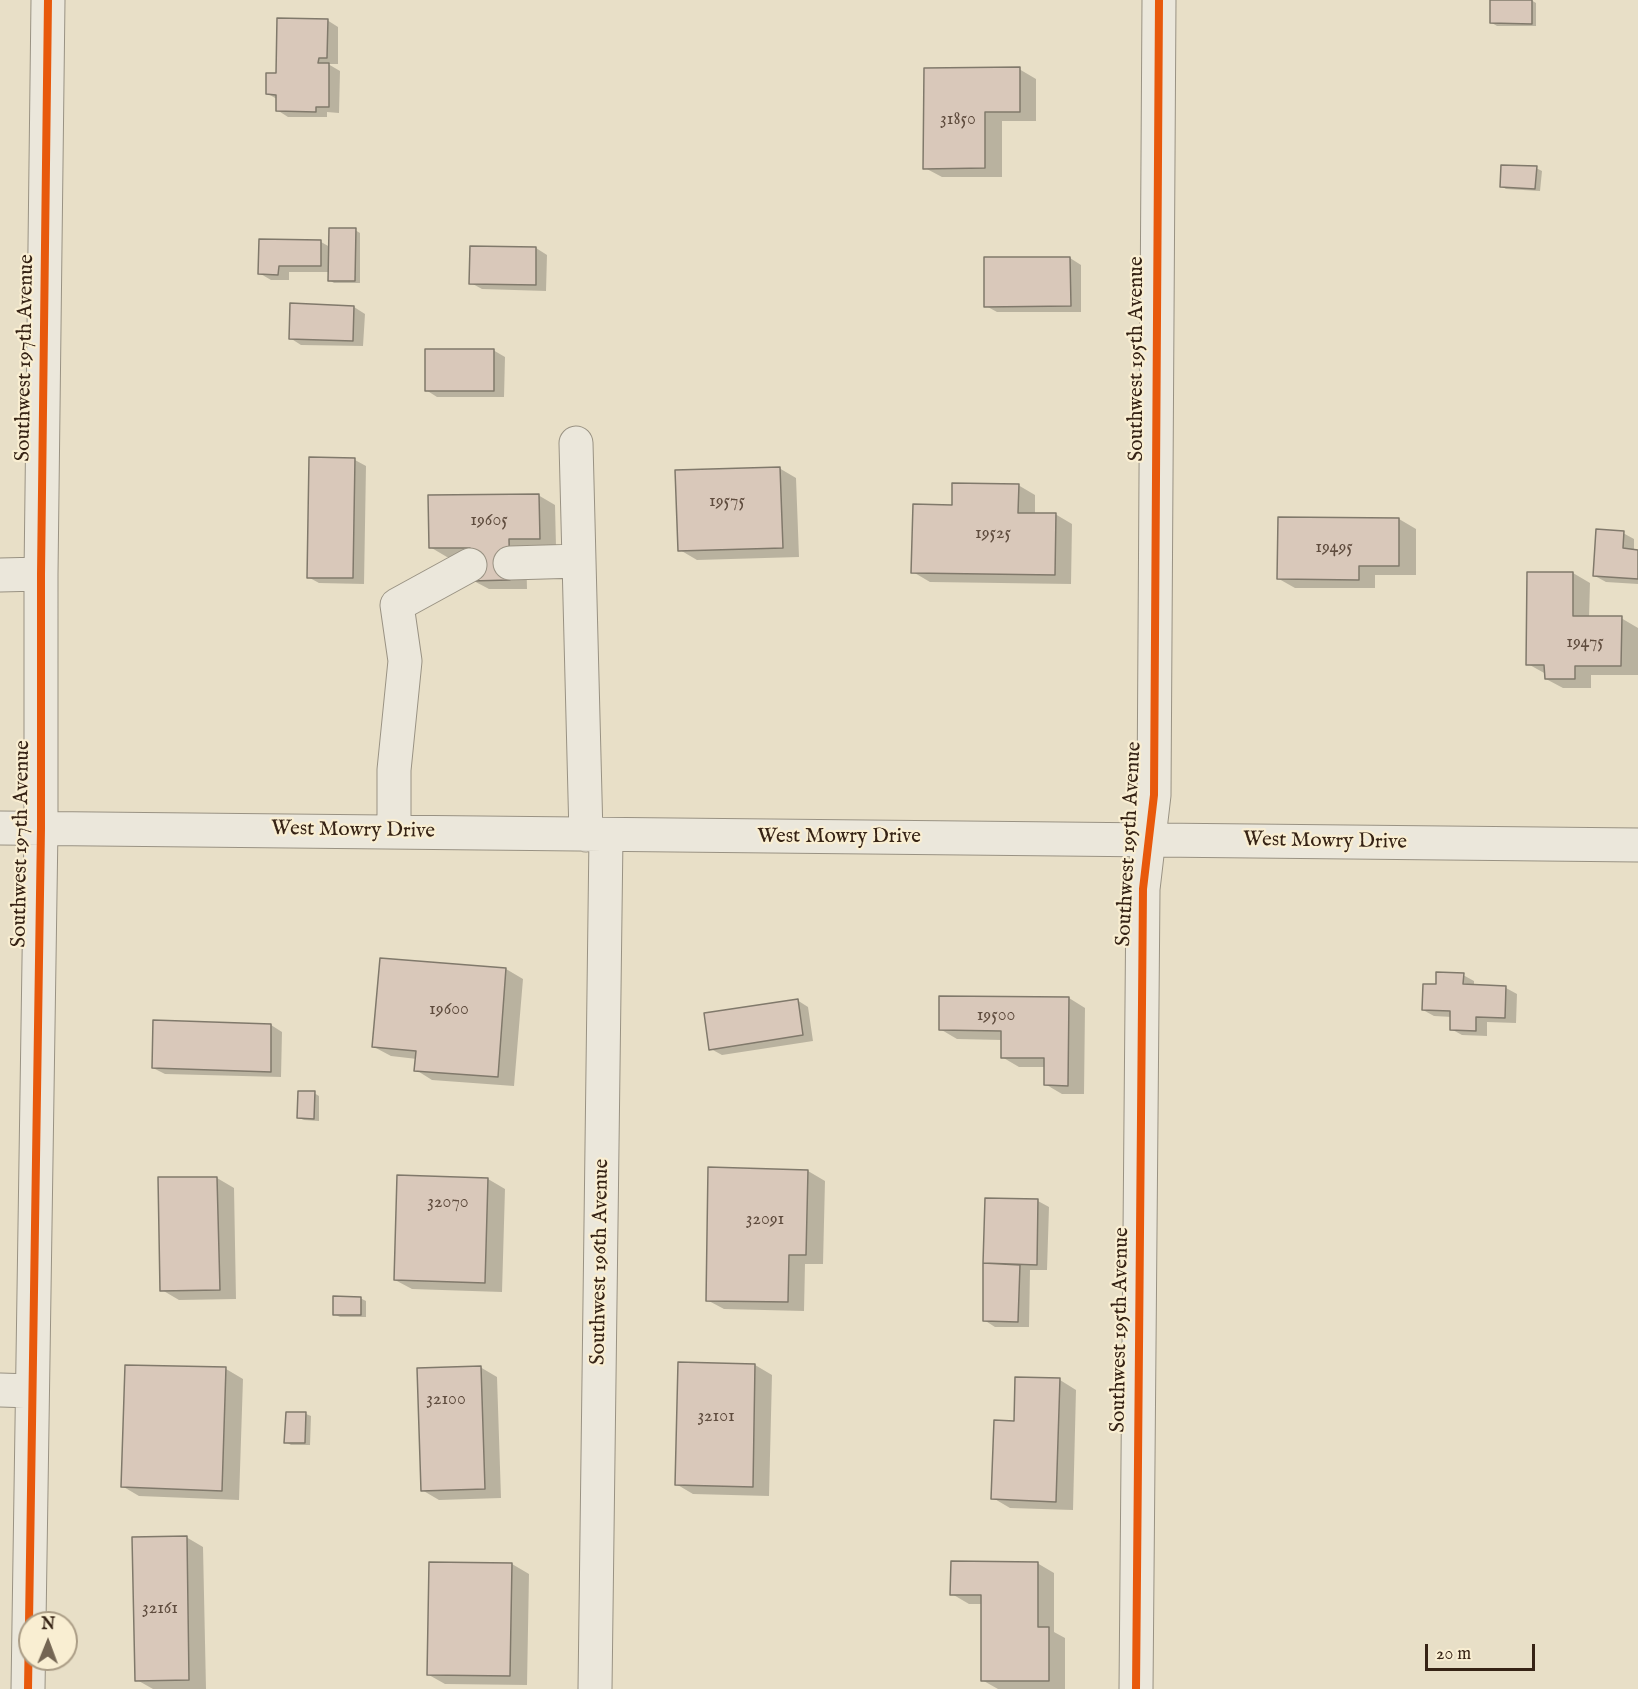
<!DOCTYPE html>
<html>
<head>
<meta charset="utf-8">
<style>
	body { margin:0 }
	#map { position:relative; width:1638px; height:1689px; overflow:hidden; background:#e8dfc7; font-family:"IM FELL English",serif }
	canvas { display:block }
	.north { position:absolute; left:18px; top:1611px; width:60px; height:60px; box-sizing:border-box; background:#f9eed2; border:2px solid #ab9d86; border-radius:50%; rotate:1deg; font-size:16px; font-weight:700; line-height:24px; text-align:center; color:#362315 }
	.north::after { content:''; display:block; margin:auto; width:21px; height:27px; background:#746553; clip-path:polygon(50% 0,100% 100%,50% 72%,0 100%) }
	.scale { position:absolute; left:1425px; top:1644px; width:110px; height:27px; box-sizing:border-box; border:3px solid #362315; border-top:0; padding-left:8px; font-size:18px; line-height:21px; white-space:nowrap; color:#362315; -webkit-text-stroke:4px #f9eed2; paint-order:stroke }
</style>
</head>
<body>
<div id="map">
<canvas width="1638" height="1689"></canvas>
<div class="north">N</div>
<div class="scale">20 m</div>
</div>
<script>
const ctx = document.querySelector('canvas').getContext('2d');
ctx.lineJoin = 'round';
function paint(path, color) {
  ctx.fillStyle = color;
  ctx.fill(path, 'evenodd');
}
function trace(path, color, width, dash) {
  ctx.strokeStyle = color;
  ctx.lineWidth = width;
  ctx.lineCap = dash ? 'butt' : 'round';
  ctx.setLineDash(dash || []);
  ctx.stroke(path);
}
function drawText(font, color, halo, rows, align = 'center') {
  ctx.font = font + ' "IM FELL English",serif';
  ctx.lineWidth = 4.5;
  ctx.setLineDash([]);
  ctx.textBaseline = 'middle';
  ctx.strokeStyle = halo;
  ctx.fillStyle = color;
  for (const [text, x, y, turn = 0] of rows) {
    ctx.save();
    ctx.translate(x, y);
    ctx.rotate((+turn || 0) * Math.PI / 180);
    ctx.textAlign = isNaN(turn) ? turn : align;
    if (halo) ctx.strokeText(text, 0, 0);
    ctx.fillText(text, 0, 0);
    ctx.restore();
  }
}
paint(new Path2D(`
	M1531,0L1536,3V26H1497L1492,23Z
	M327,20L338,27V64H328L340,71L339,113L327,112V117H288L277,110V99L268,94Z
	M1019,69L1036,79V121H1002V177H942L925,168Z
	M1536,168L1542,171L1540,191L1506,189L1501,186Z
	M355,230L360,233V283H334L329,280L330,272H289V280H271L259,273L260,240L321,242L330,247Z
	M471,247L536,248L547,255L546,291L482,289L471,283Z
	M1070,258L1081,265V312H997L986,306Z
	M354,307L365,314L363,346L301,345L290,338Z
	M493,350L505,357L504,397H437L426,390Z
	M355,460L366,466L364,584L319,583L308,577Z
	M779,468L796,478L799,557L697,560L680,550Z
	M1018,485L1035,495V514H1055L1072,524L1071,584L930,582L913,572L953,507Z
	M538,495L555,505L556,547L526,548L527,589H489L472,580V557H447L430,547Z
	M1279,518L1399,519L1416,529V575H1375V588H1295L1279,579Z
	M1623,533L1634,539V551H1638V584L1606,582L1595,576Z
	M1529,573H1573L1590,583L1589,617L1621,618L1638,628V675H1591V688H1563L1546,679V674L1528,664Z
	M506,969L523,979L514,1086L432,1080L416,1070L417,1059L391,1056L374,1047Z
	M1463,975L1474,981V986L1506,988L1517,994L1516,1023L1487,1022V1036L1462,1035L1451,1029L1452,1017L1434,1016L1423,1010Z
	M1069,998L1085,1008L1084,1094H1062L1045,1084V1067H1019L1002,1057V1040L957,1039L940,1029Z
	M797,1000L808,1007L813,1041L722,1055L711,1049Z
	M271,1025L282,1032L281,1077L165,1074L153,1068Z
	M314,1093L319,1096V1121L304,1120L299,1118Z
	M808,1171L825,1181L823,1264H805L804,1311L724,1309L707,1300Z
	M217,1178L234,1188L236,1299L179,1300L162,1290Z
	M488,1179L505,1189L502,1292L412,1289L395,1280Z
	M986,1199L1038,1201L1049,1207L1047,1270H1030L1029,1327H995L984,1320Z
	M360,1298L366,1301V1317H340L334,1314Z
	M755,1365L772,1375L769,1496L693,1494L676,1484Z
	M480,1367L497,1377L501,1498L439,1500L422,1490Z
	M226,1369L243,1379L239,1500L139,1496L122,1486Z
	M1060,1380L1076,1390L1073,1510L1010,1508L993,1498L1015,1422Z
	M306,1414L311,1416L310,1445H291L286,1442Z
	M186,1537L203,1547L206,1689H153L137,1680Z
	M430,1563L512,1564L529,1574L527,1685L445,1684L429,1675Z
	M1037,1563L1054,1573V1632L1065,1638V1689H998L982,1680L983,1604H969L952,1594Z`), '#0003');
const building = new Path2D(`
	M1490,0H1532V24L1490,23Z
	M277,18L328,19L327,58H319L318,63H329V107H316V112L276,111V95L266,94V73H276Z
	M1020,67V112H985V168L923,169L924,68Z
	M1501,165L1537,166L1535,189L1500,187Z
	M329,228H356L355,281H328Z
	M259,239L321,240V266H279L278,275L258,274Z
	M470,246L536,247V285L469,284Z
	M984,257H1070L1071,306L984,307Z
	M290,303L354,306L353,341L289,339Z
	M425,349H494V391H425Z
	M309,457L355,458L353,578H307Z
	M780,467L783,548L678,551L675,470Z
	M952,483L1019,484L1018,513H1056L1055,575L911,573L913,504L952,505Z
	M539,494L540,539H509L510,580L471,581L470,548H429L428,495Z
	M1278,517L1399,518V566H1359V580L1277,579Z
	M1596,529L1624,531L1623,548L1638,550V579L1593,576Z
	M1527,572H1573V616H1622L1621,666H1575V679H1545L1544,665H1526Z
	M380,958L506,968L498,1077L414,1071L416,1051L372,1047Z
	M1436,972L1464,973L1463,984L1506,986L1505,1018L1476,1017V1031L1450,1030V1011L1422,1010L1423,984H1436Z
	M939,996L1069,997L1068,1086L1044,1085V1058H1001V1031L939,1030Z
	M798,999L803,1035L709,1050L704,1013Z
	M153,1020L271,1024V1072L152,1068Z
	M298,1091H315L314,1119L297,1118Z
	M708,1167L808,1170L806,1255H789L788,1302L706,1301Z
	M397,1175L488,1178L485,1283L394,1280Z
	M158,1177H217L220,1290L160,1291Z
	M985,1198L1038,1199L1037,1265L983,1263Z
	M983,1263L1020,1265L1018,1322L983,1321Z
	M333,1296L361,1297V1315H333Z
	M678,1362L755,1364L753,1487L675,1485Z
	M125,1365L226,1367L222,1491L121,1487Z
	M481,1366L485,1489L421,1491L417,1368Z
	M1015,1377L1060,1378L1056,1502L991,1499L994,1420L1014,1421Z
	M286,1412H306L305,1443H284Z
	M187,1536L189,1680L135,1681L132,1537Z
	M951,1561L1038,1562V1627H1049V1681H981V1595H950Z
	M429,1562L512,1563L510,1676L427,1675Z`);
paint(building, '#d9c8ba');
trace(building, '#80796b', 1.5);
const minor = new Path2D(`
	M576,443L586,835
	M510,563L579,561
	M0,575L41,574
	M0,828L1638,845
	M394,831V770L405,661L397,605L470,565
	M0,1390L32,1391
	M28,1689L41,828V574L48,0
	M595,1689L606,836
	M1136,1689L1143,889L1154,795L1159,0`);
trace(minor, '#999283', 35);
trace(minor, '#ebe7db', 33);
trace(new Path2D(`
	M28,1689L41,828V574L48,0
	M1136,1689L1143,889L1154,795L1159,0`), '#e8590c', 8);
drawText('18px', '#5f4c3e', null, [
	["31850",958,120],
	["19575",727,502],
	["19605",489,521],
	["19525",993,534],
	["19495",1334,548],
	["19475",1585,643],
	["19600",449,1010],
	["19500",996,1016],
	["32070",448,1203],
	["32091",765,1220],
	["32100",446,1400],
	["32101",716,1417],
	["32161",160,1609]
]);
drawText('21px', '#362315', '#f9eed2', [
	["Southwest 197th Avenue",26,358,-89],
	["Southwest 195th Avenue",1138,359,-90],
	["West Mowry Drive",353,831,1],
	["West Mowry Drive",839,838],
	["West Mowry Drive",1325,842,1],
	["Southwest 197th Avenue",22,844,-89],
	["Southwest 195th Avenue",1130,844,-87],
	["Southwest 196th Avenue",601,1262,-89],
	["Southwest 195th Avenue",1121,1330,-89]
]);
</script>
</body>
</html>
